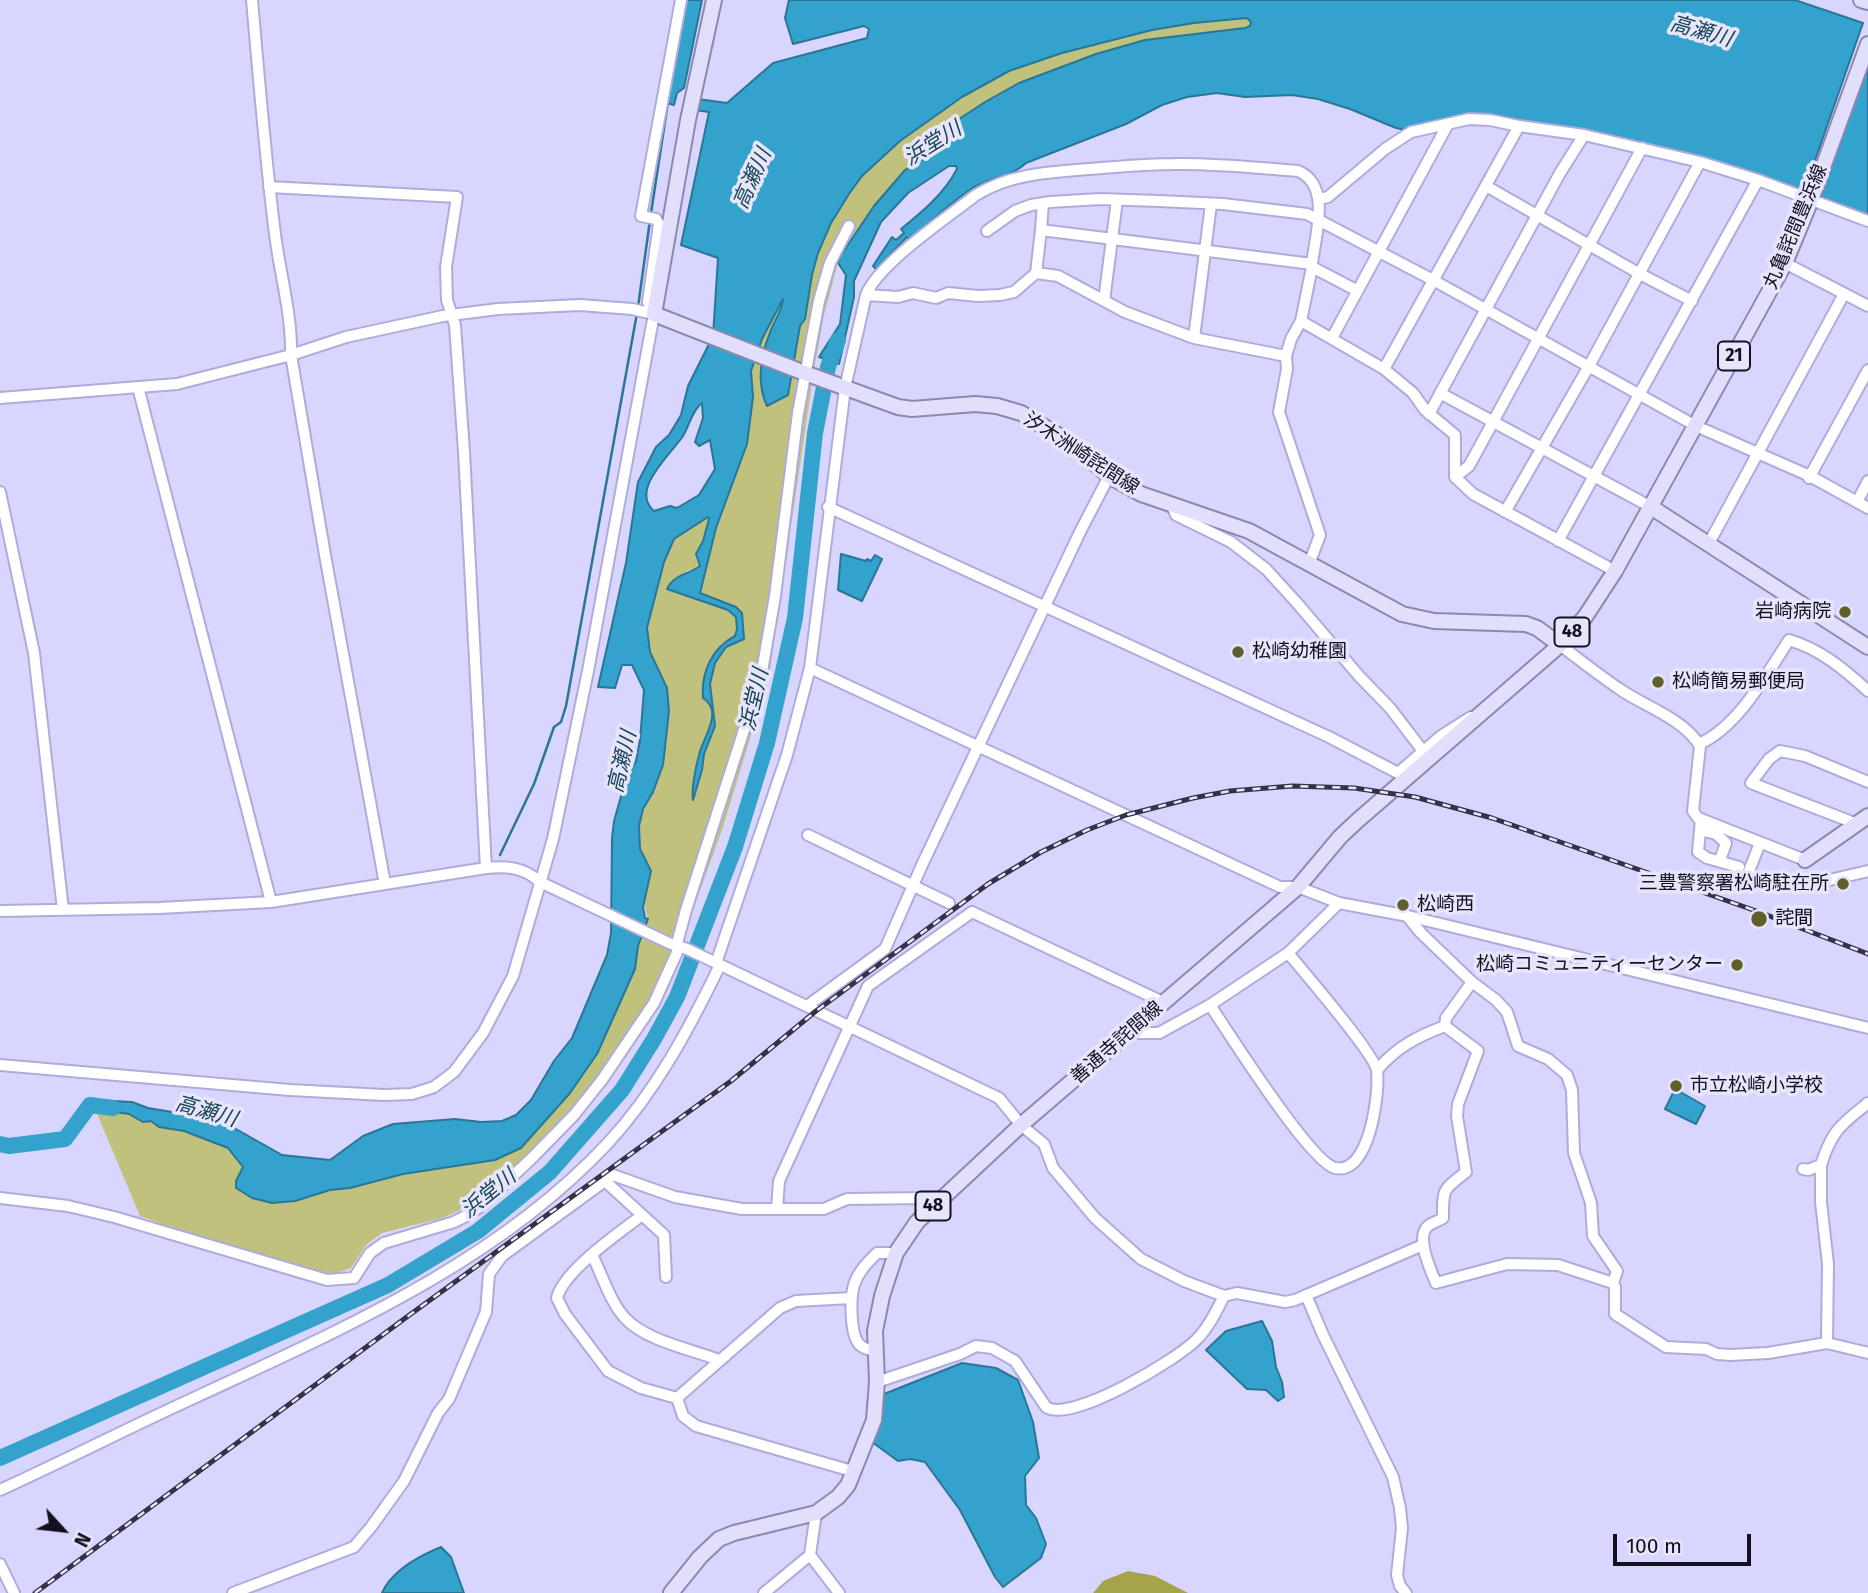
<!DOCTYPE html>
<html>
<head>
<meta charset="utf-8">
<style>
	body { margin:0 }
	#map { position:relative; width:1868px; height:1593px; overflow:hidden; background:#d8d5fe; font-family:"Fira Sans",sans-serif }
	canvas { display:block }
	.north { position:absolute; left:28px; top:1495px; width:70px; height:70px; -webkit-text-stroke:5px #e6e5fa; paint-order:stroke; rotate:117deg; font-size:19px; font-weight:700; line-height:28px; text-align:center; color:#121021 }
	.north::after { content:''; display:block; margin:auto; width:24px; height:32px; background:#121021; clip-path:polygon(50% 0,100% 100%,50% 72%,0 100%) }
	.scale { position:absolute; left:1613px; top:1534px; width:138px; height:32px; box-sizing:border-box; border:4px solid #121021; border-top:0; padding-left:9px; font-size:21px; line-height:24px; white-space:nowrap; color:#121021; -webkit-text-stroke:5px #e6e5fa; paint-order:stroke }
</style>
</head>
<body>
<div id="map">
<canvas width="1868" height="1593"></canvas>
<div class="north">N</div>
<div class="scale">100 m</div>
</div>
<script>
const ctx = document.querySelector('canvas').getContext('2d');
ctx.lineJoin = 'round';
function paint(path, color) {
  ctx.fillStyle = color;
  ctx.fill(path, 'evenodd');
}
function trace(path, color, width, dash) {
  ctx.strokeStyle = color;
  ctx.lineWidth = width;
  ctx.lineCap = dash ? 'butt' : 'round';
  ctx.setLineDash(dash || []);
  ctx.stroke(path);
}
function drawText(font, color, halo, rows, align = 'center') {
  ctx.font = font + ' "Fira Sans","Noto Sans JP",sans-serif';
  ctx.lineWidth = 7;
  ctx.setLineDash([]);
  ctx.textBaseline = 'middle';
  ctx.strokeStyle = halo;
  ctx.fillStyle = color;
  for (const [text, x, y, turn = 0] of rows) {
    ctx.save();
    ctx.translate(x, y);
    ctx.rotate((+turn || 0) * Math.PI / 180);
    ctx.textAlign = isNaN(turn) ? turn : align;
    if (halo) ctx.strokeText(text, 0, 0);
    ctx.fillText(text, 0, 0);
    ctx.restore();
  }
}
paint(new Path2D(`
	M1247,18L1251,22L1250,26L1245,28L1145,40L1096,54L1019,83L985,102L933,135L938,150L905,170L888,189L852,237L838,263L824,315L814,370L769,676L723,827L682,940L686,945L664,997L653,992L637,1020L592,1086L573,1109L505,1176L472,1205L442,1218L382,1233L366,1245L351,1268L331,1275L187,1233L140,1216L95,1109L129,1114L143,1122L151,1121L159,1127L184,1131L228,1148L244,1167L236,1181L313,1196L330,1190L350,1188L378,1180L457,1164L589,1064L597,1054L635,969L638,946L648,919L644,903L651,871L640,849L639,826L643,809L653,792L663,765L669,711L666,688L650,652L647,629L664,562L674,539L707,517L709,519L696,559L700,566L685,572L682,595L728,610L736,617L737,630L735,636L721,644L711,660L709,702L712,722L699,754L692,793H696L704,754L715,726L710,684L715,663L726,647L744,639L735,607L700,593L716,528L747,444L753,397L751,371L762,339L784,297C782,309 776,317 771,328C761,352 756,382 767,406L800,326L805,319L812,275L818,253L831,223L849,194L862,176L900,141L962,97L1009,71L1062,53L1153,30L1194,23Z`), '#c0c17d');
paint(new Path2D(`
	M1128,1571L1155,1576L1188,1593H1093L1103,1581Z`), '#a5a449');
const water = new Path2D(`
	M685,0H702L684,88L677,93L674,105L663,102Z
	M789,0H1795L1863,23L1804,192L1722,163L1592,131L1492,117L1410,131L1396,128L1350,109L1318,99L1292,95L1245,97L1217,93L1187,97L1162,105L1126,124L1026,163C1013,176 988,178 971,189C949,204 929,223 909,239L907,237L876,269L873,266L892,237L896,240L904,233L901,229C922,212 944,194 957,169L956,166H949L908,193L881,222L854,281V297L839,364L819,357L840,324L846,275L838,263L841,255L874,206L905,170L938,150L933,136L985,102L1019,83L1096,54L1145,40L1245,28L1250,26L1251,22L1247,18L1194,23L1152,30L1062,53L1009,71L962,97L900,141L862,176L849,194L831,223L818,253L812,275L805,319L800,326L788,395L767,406C756,382 761,354 771,330C775,319 782,311 783,299L762,339L751,371L753,397L747,444L716,528L700,593L736,607L742,613L744,639L726,647L715,663L710,684L715,726L704,754L702,770L693,800C691,790 696,766 699,755C703,737 724,712 703,698C701,672 712,648 735,636L737,629L736,617L728,610L667,589C674,574 688,575 700,566L696,554L703,541L709,519L708,517L674,539L664,562L647,628L650,652L667,688L669,711L663,765L653,792L643,809L639,826L640,849L651,871L643,907L645,918L648,919L638,946L635,969L597,1054L570,1093L521,1148L495,1160L403,1174L350,1188L330,1190L295,1201L272,1203L252,1198L236,1188V1181L243,1167L228,1148L184,1131L159,1127L151,1121L143,1122L129,1114L95,1109L94,1100L132,1102L148,1108L220,1120L282,1155L330,1160L363,1136L393,1124L455,1119L481,1122L502,1121L516,1115L531,1100L554,1061L572,1038L607,955L611,933L612,838L614,821L626,779L636,761L640,740L644,690L632,665H622L615,688L598,687L626,563L638,482L656,447L669,435L681,415L688,386L713,336L718,258L681,245L709,112L695,110L698,99L727,103L773,63L867,38L869,29L864,26L793,44L785,18ZM702,403L703,418L695,442L699,446L710,440L715,469L699,495L677,508L670,506L654,511C629,490 672,453 683,436C689,426 693,409 702,403Z
	M1868,60V215L1819,196Z
	M841,554L866,561L867,559L871,561L875,555L882,559L862,601L838,590Z
	M1675,1089L1705,1106L1696,1124L1665,1109Z
	M1262,1321L1272,1341L1276,1367L1282,1382L1284,1397L1278,1401L1266,1390L1247,1389L1206,1350L1226,1331Z
	M962,1363L996,1368L1018,1380L1033,1422L1039,1458L1025,1476L1026,1505L1036,1518L1046,1544L1041,1558L1003,1587L995,1577L960,1510L925,1462L910,1459L898,1461L872,1442L884,1394Z
	M441,1547L451,1557L464,1593H382C392,1570 419,1556 441,1547Z`);
paint(water, '#33a2cc');
trace(water, '#297699', 2);
trace(new Path2D(`
	M651,213L668,102
	M638,307L650,220
	M500,855L534,784L554,727L561,722L566,706L637,313`), '#297699', 2.5);
trace(new Path2D(`
	M0,1144L9,1146L65,1139L90,1105L113,1108
	M0,1458L388,1285L478,1231L550,1172L622,1090L654,1039L677,997L735,847L767,743L795,618L815,433L828,367L838,340`), '#33a2cc', 16);
const minor = new Path2D(`
	M252,0C259,78 265,156 275,234C280,274 292,315 291,355L325,555L385,884
	M1486,186L1640,274L1692,301
	M269,187L457,197L446,267L447,300L455,325L464,452L486,868
	M1319,199L1328,197L1385,149L1411,132L1469,119L1490,120L1519,126L1584,135L1700,162L1758,180L1868,221
	M1041,230L1043,203
	M987,231L1015,211L1031,205L1050,202L1100,199L1158,201L1223,204L1307,214L1433,280L1696,426L1810,476L1868,508
	M1785,263L1868,306
	M1036,273L1058,276L1125,312L1194,338L1286,356
	M866,295C878,264 948,217 976,195C1009,174 1050,172 1089,169C1118,167 1146,164 1175,164C1215,163 1257,168 1298,171C1332,185 1315,236 1312,264
	M1104,301L1117,200
	M1301,321L1384,369L1413,393L1425,410L1455,435V477L1473,494L1615,571
	M1194,338L1211,204
	M1332,338L1448,124
	M1384,369L1519,126
	M138,387L271,902
	M1440,393L1651,507
	M0,398L177,384L291,355L346,337L443,316L498,309L580,305L632,309L654,314
	M1429,414L1560,173L1584,135
	M1455,477L1469,466L1642,148
	M1809,478L1868,370
	M0,492L34,653L63,910
	M1857,502L1868,481
	M1172,506L1176,515L1231,542L1266,569L1297,603L1359,676L1390,708L1423,751
	M828,507L1329,737L1398,773L1441,736L1471,717
	M1505,512L1589,366L1700,162
	M1558,541L1758,180
	M1708,545L1844,294
	M1309,564L1320,535L1279,412L1287,369L1286,356L1291,339L1301,321L1312,267
	M1560,645C1580,660 1600,676 1621,690C1646,707 1684,719 1700,746L1693,811L1698,818L1805,860
	M810,668L1280,887H1298L1339,903L1408,916L1868,1028
	M1699,744C1738,727 1766,675 1789,640C1820,649 1844,669 1868,691
	M1701,819L1698,852L1707,858L1739,867
	M1857,824L1751,783L1769,759L1780,751L1805,756L1868,782
	M1700,830L1716,834L1726,843L1720,860
	M808,835L949,903
	M1749,871L1760,843
	M1798,879L1805,884H1812L1868,871
	M0,911L159,908L271,902L486,868C506,866 524,867 540,882L669,943L687,949L999,1098L1021,1125L1044,1144L1053,1168L1095,1218L1141,1259L1184,1281L1224,1296L1237,1293L1285,1302L1295,1300L1423,1245
	M1408,917L1421,933L1472,982L1496,1000L1507,1012L1518,1046L1548,1059L1567,1075L1572,1090L1574,1153L1591,1203L1593,1236L1617,1271L1613,1283L1615,1287V1314L1666,1347L1706,1349L1717,1354L1730,1355L1768,1353L1827,1343L1868,1353
	M676,947L686,910L761,677L775,596L798,413L819,301L830,263L849,226
	M716,963L787,755L810,668L845,388L866,295L898,297L913,293L936,298L948,293L978,296L1000,295L1014,292L1036,273L1041,230L1312,264V267L1356,290
	M1210,1005C1228,1032 1310,1162 1335,1168C1349,1171 1358,1159 1363,1149C1373,1130 1379,1091 1377,1071C1376,1056 1303,971 1288,953
	M807,1006L885,949L922,865L1080,532L1109,476
	M1445,1026L1478,1051L1458,1104L1457,1116L1466,1172C1442,1191 1443,1188 1443,1218C1439,1221 1431,1223 1428,1226C1415,1237 1431,1271 1436,1283L1507,1264L1558,1265L1613,1283
	M1445,1026L1446,1018L1472,982
	M1131,1033H1159L1210,1005L1288,953L1339,903
	M0,1065L290,1090L384,1095L412,1094L434,1087L454,1072L483,1033L513,976L553,839L588,671L654,314L648,302L659,224L656,219L641,216L681,0
	M1378,1069C1397,1047 1418,1036 1445,1026
	M1821,1165V1202L1828,1264L1827,1343
	M1803,1169L1808,1170L1821,1165C1832,1130 1841,1125 1868,1103
	M605,1181L664,1235L666,1277
	M0,1198L68,1206L114,1217L327,1280L354,1278L370,1253L384,1243L454,1222L468,1215L481,1206L532,1158L574,1115L602,1080L654,1003L679,948
	M777,1209L779,1181L868,986L972,912L1165,1003
	M637,1219C616,1235 563,1272 557,1298L565,1314L608,1371L641,1388L677,1398
	M592,1255C602,1274 610,1302 625,1318C646,1341 691,1349 719,1360
	M1306,1295L1323,1335L1393,1477L1400,1508L1402,1528L1397,1575L1400,1586L1406,1593
	M875,1351C870,1350 864,1349 860,1345C850,1336 850,1298 854,1285C858,1272 867,1263 877,1253H896
	M877,1382L960,1354L976,1346L992,1348L1015,1361L1046,1407C1070,1424 1179,1359 1198,1338C1209,1327 1217,1310 1224,1296
	M677,1398L780,1308L796,1301L851,1298
	M677,1398L683,1416L696,1426L852,1471
	M0,1490C66,1460 130,1427 196,1397C342,1329 496,1263 608,1143C656,1091 689,1029 720,965
	M810,1555L839,1593
	M0,1564L14,1593
	M233,1593L354,1547L371,1527L404,1481L438,1413L449,1399L486,1312L489,1274L502,1256L613,1175L675,1197L742,1209H824L847,1199L927,1198L933,1206
	M764,1593L810,1555L816,1513`);
const major = new Path2D(`
	M714,0L688,120L654,314L802,372L898,407L912,409L975,404L997,406L1021,413L1071,443L1109,476L1141,494L1249,531L1402,614L1434,621L1526,624L1537,628L1560,645
	M1861,0L1868,2
	M1651,507L1868,647
	M1805,860L1868,816
	M671,1593L700,1557L719,1539L734,1533L816,1513L838,1497L848,1485L874,1420L877,1382L875,1331L882,1296L896,1253L917,1222L1021,1125L1298,887L1340,837L1357,821L1560,645L1585,617L1615,571L1785,263L1811,200L1868,44`);
trace(minor, '#afabdc', 14);
trace(major, '#8c89af', 18);
trace(minor, '#fff', 10);
trace(major, '#e2dffd', 14);
const rail = new Path2D(`
	M35,1593L404,1319L731,1081L816,1011L988,884L1041,852L1087,830L1126,815L1193,798L1230,791L1292,786L1354,788L1415,797L1492,818L1759,912L1868,954`);
trace(rail, '#343247', 5);
trace(rail, '#e6e5fa', 2.5, [8]);
for (const [x, y, r, color] of [
	[1845,612,7,"#605f2c"],
	[1238,652,7,"#605f2c"],
	[1658,682,7,"#605f2c"],
	[1843,884,7,"#605f2c"],
	[1403,905,7,"#605f2c"],
	[1759,919,9,"#605f2c"],
	[1737,965,7,"#605f2c"],
	[1676,1086,7,"#605f2c"]
]) {
  const dot = new Path2D();
  dot.arc(x, y, r, 0, 2 * Math.PI);
  ctx.fillStyle = color;
  ctx.fill(dot);
  trace(dot, '#e6e5fa', 2.5);
}
for (const [x, y, w] of [
	[1734,356,32],
	[1572,632,35],
	[933,1206,35]
]) {
  const box = new Path2D();
  box.roundRect(x - w / 2, y - 14.5, w, 29, 5);
  ctx.fillStyle = '#e6e5fa';
  ctx.fill(box);
  trace(box, '#121021', 2);
}
drawText('bold 18px', '#121021', null, [
	["21",1734,356],
	["48",1572,632],
	["48",933,1206]
]);
drawText('19px', '#121021', '#e6e5fa', [
	["丸亀詫間豊浜線",1796,227,-67],
	["汐木洲崎詫間線",1081,454,33],
	["善通寺詫間線",1117,1043,-41]
]);
drawText('19px', '#121021', '#e6e5fa', [
	["岩崎病院",1831,612,"right"],
	["松崎幼稚園",1252,652],
	["松崎簡易郵便局",1672,682],
	["三豊警察署松崎駐在所",1829,884,"right"],
	["松崎西",1417,905],
	["詫間",1775,919],
	["松崎コミュニティーセンター",1723,965,"right"],
	["市立松崎小学校",1690,1086]
], 'left');
drawText('italic 21px', '#184557', '#e6e5fa', [
	["高瀬川",1701,32,16],
	["浜堂川",933,144,-32],
	["高瀬川",753,179,-66],
	["浜堂川",755,700,-77],
	["高瀬川",623,762,-77],
	["高瀬川",206,1112,16],
	["浜堂川",489,1194,-39]
]);
</script>
</body>
</html>
